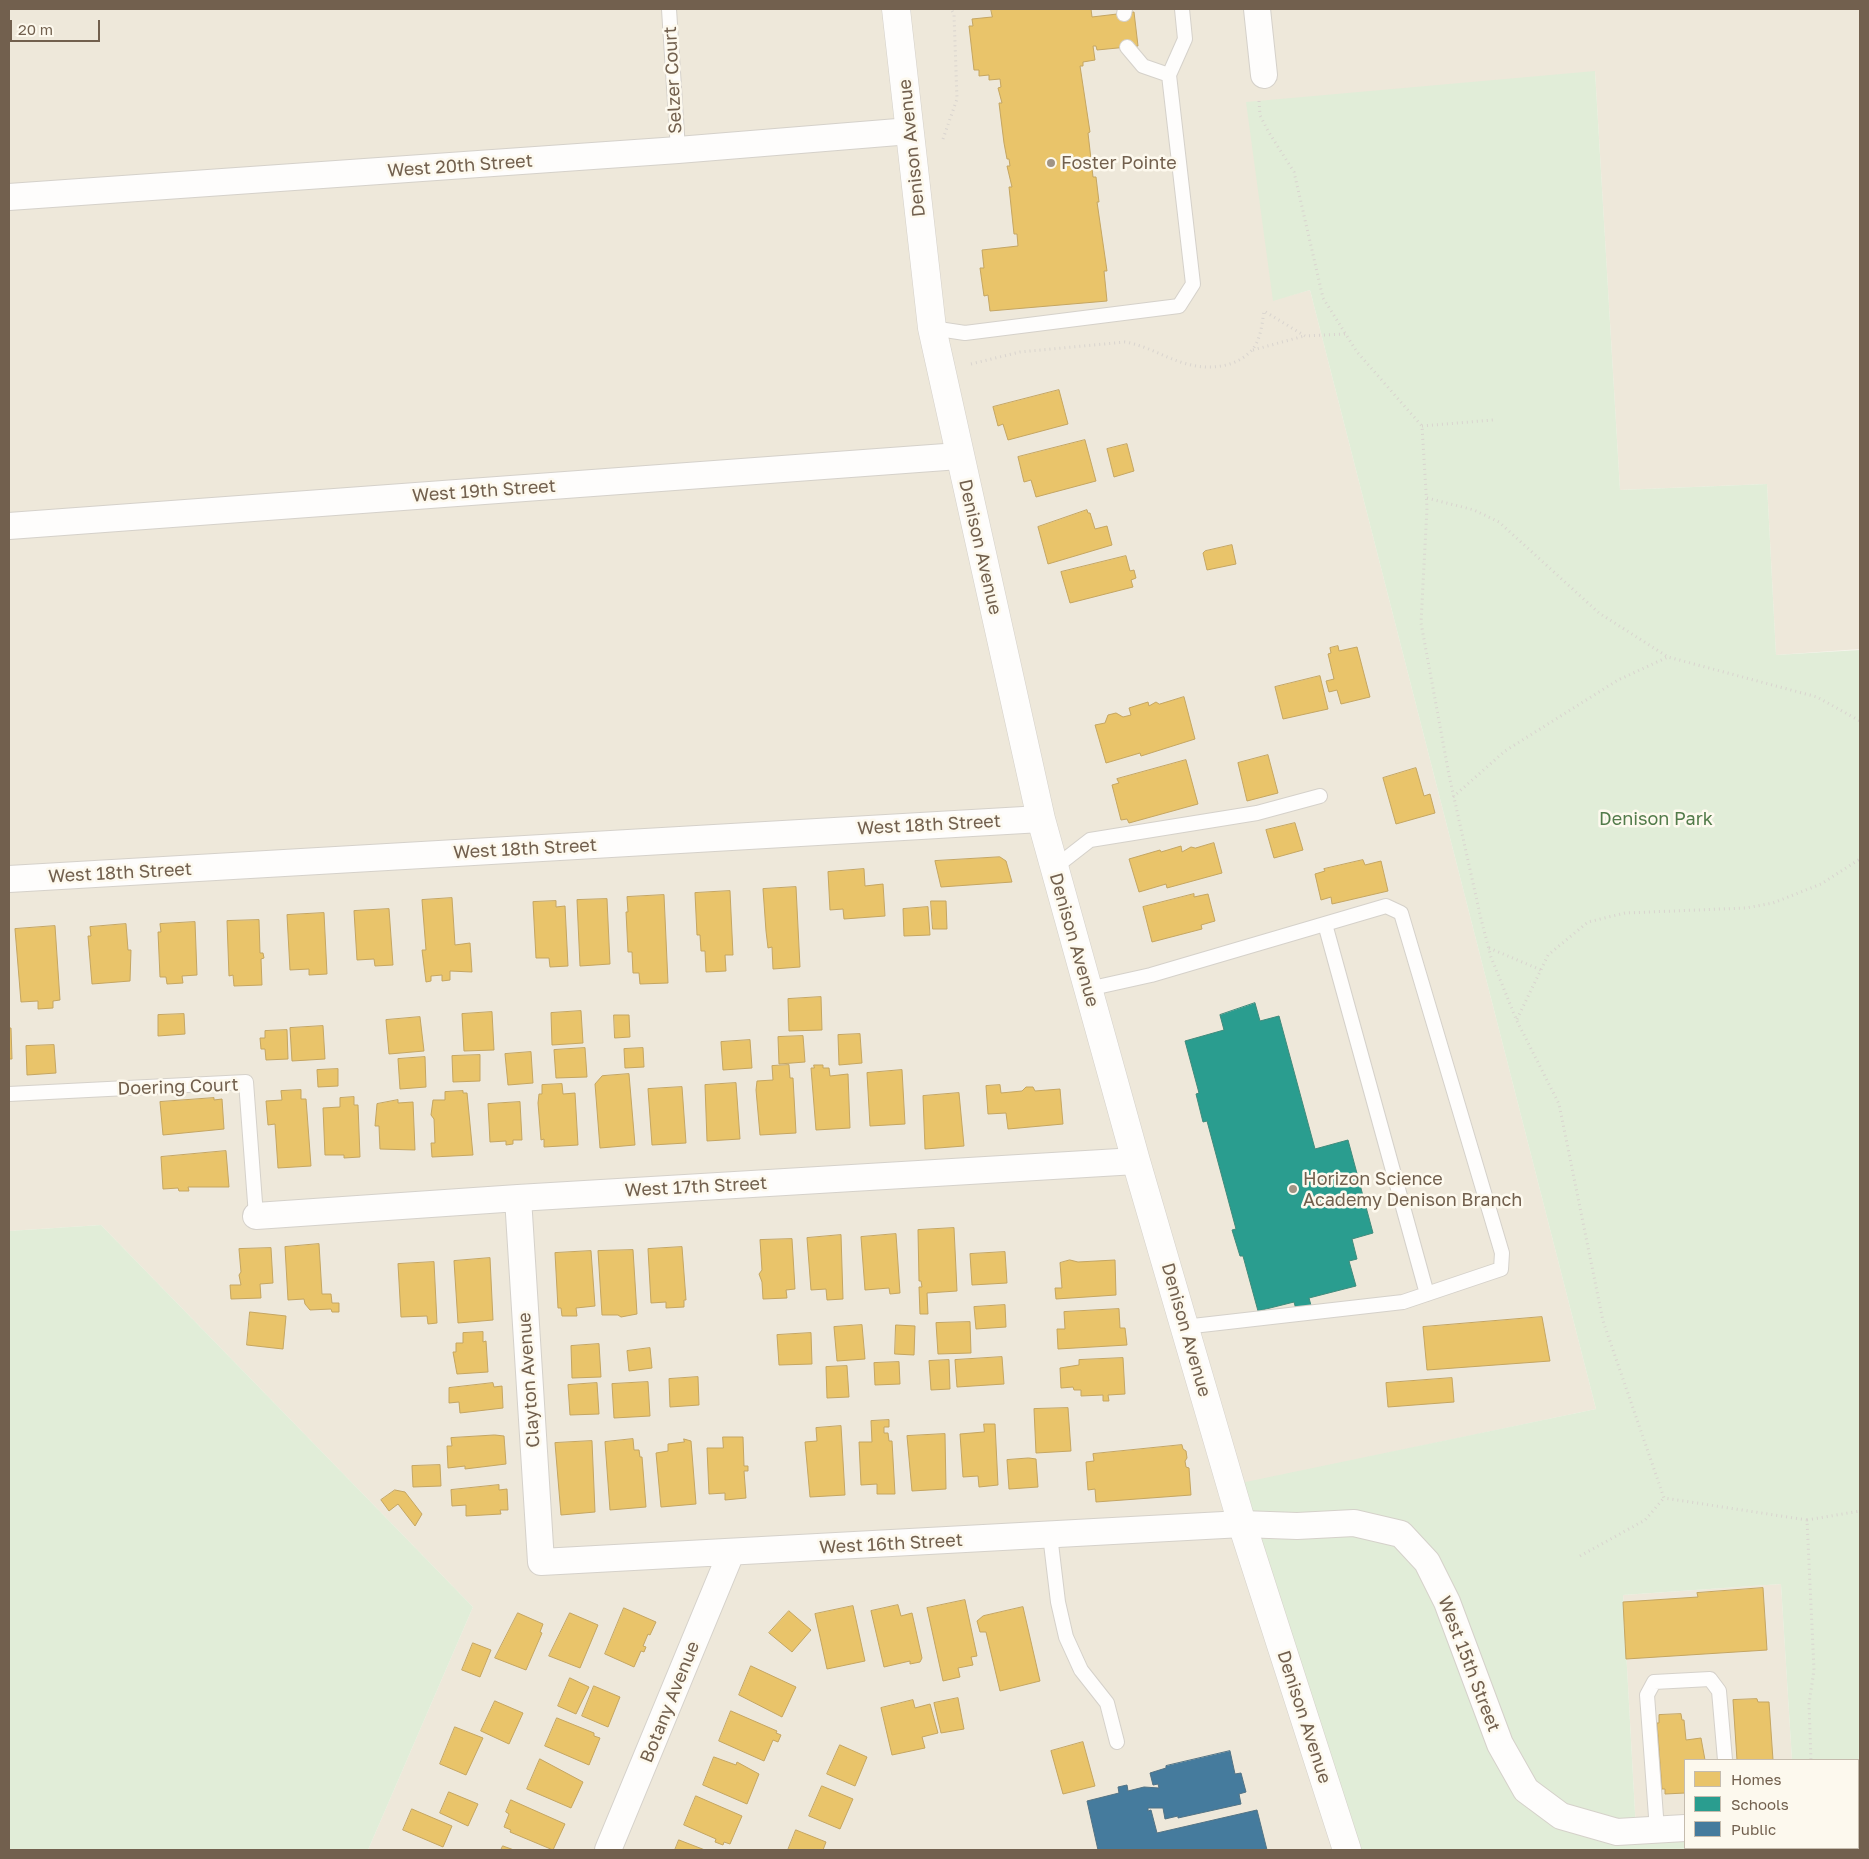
<!DOCTYPE html>
<html>
<head>
<meta charset="utf-8">
<style>
	body { margin:0 }
	#map { position:relative; width:1869px; height:1859px; overflow:hidden; background:#f6f4ec; font-family:"Golos Text",sans-serif }
	canvas { display:block }
	.frame { position:absolute; inset:0; border:10px solid #72604e; pointer-events:none }
	.legend { position:absolute; left:1684px; top:1759px; width:175px; height:90px; box-sizing:border-box; background:#fdf9ee; border:1px solid #c5bcae; margin:0; padding:6px 9px; list-style:none; font-size:15px; color:#72604e }
	.legend li { display:flex; align-items:center; gap:10px; height:25px }
	.legend b { width:25px; border:1px solid #c5bcae }
	.scale { position:absolute; left:10px; top:20px; width:90px; height:22px; box-sizing:border-box; border:2px solid #72604e; border-top:0; padding-left:6px; font-size:15px; line-height:18px; white-space:nowrap; color:#72604e; -webkit-text-stroke:4px #fdf9ee; paint-order:stroke }
</style>
</head>
<body>
<div id="map">
<canvas width="1869" height="1859"></canvas>
<div class="frame"></div>
<ul class="legend">
<li><b style="height:14px;background:#e9c46a"></b>Homes</li>
<li><b style="height:14px;background:#2a9d8f"></b>Schools</li>
<li><b style="height:14px;background:#457b9d"></b>Public</li>
</ul>
<div class="scale">20 m</div>
</div>
<script>
const ctx = document.querySelector('canvas').getContext('2d');
ctx.lineJoin = 'round';
function paint(path, color) {
  ctx.fillStyle = color;
  ctx.fill(path, 'evenodd');
}
function trace(path, color, width, dash) {
  ctx.strokeStyle = color;
  ctx.lineWidth = width;
  ctx.lineCap = dash ? 'butt' : 'round';
  ctx.setLineDash(dash || []);
  ctx.stroke(path);
}
function drawText(font, color, halo, rows, align = 'center') {
  ctx.font = font + ' "Golos Text",sans-serif';
  ctx.lineWidth = 5;
  ctx.setLineDash([]);
  ctx.textBaseline = 'middle';
  ctx.strokeStyle = halo;
  ctx.fillStyle = color;
  for (const [text, x, y, turn = 0] of rows) {
    ctx.save();
    ctx.translate(x, y);
    ctx.rotate((+turn || 0) * Math.PI / 180);
    ctx.textAlign = isNaN(turn) ? turn : align;
    if (halo) ctx.strokeText(text, 0, 0);
    ctx.fillText(text, 0, 0);
    ctx.restore();
  }
}
paint(new Path2D(`
	M9,9H1860V649L1776,655L1767,484L1620,490L1595,71L1273,300L1310,290L1596,1409L1231,1486L1347,1850H368L473,1607L101,1225L9,1231Z
	M1781,1584L1792,1760H1685V1828L1636,1831L1623,1595Z`), '#eee8da');
paint(new Path2D(`
	M1595,71L1620,490L1767,484L1776,655L1860,650V1850H1347L1231,1485L1596,1409L1310,290L1273,301L1246,102ZM1781,1584L1792,1760H1858V1848H1685V1828L1636,1831L1623,1595Z
	M101,1225L473,1607L368,1850H9V1231Z`), '#e1edd8');
const homes = new Path2D(`
	M991,9H1091L1092,17L1134,12L1138,46L1097,50L1096,46H1093L1095,60L1083,62V66H1080L1090,132L1088,133L1093,177H1096L1099,202H1097L1107,271H1104L1107,301L990,311L988,295L984,296L980,268H984L982,250L1018,246L1017,234H1014L1009,187H1012L1007,166H1010L1009,159H1007L1004,143L999,103H1002L998,88L1001,87L1000,79L989,80V75L979,76V70H974L969,26H973L972,19L992,17Z
	M1059,390L1068,424L1008,440L1003,424L998,426L993,407Z
	M1085,440L1096,481L1036,497L1031,480L1024,482L1018,457Z
	M1127,444L1134,471L1114,477L1107,449Z
	M1087,510L1088,513H1090L1095,529L1107,526L1112,545L1048,564L1038,527Z
	M1232,545L1236,564L1207,570L1203,553L1205,551Z
	M1126,556L1130,571L1134,570L1136,578L1131,580L1133,587L1070,603L1061,572Z
	M1338,646L1339,651L1357,647L1370,697L1341,704L1337,690L1329,692L1326,681L1334,679L1328,654L1331,653L1330,648Z
	M1320,676L1328,709L1283,719L1275,687Z
	M1184,697L1195,739L1141,756L1140,753L1106,763L1095,725L1105,723L1108,715L1116,713L1123,717L1131,715L1129,708L1148,702L1149,706L1156,702L1159,704Z
	M1268,755L1278,793L1247,801L1238,763Z
	M1186,760L1198,804L1129,823L1127,819L1121,820L1112,785L1119,783L1117,779Z
	M1416,768L1424,796L1430,794L1435,813L1396,824L1383,778Z
	M1295,823L1303,850L1274,858L1266,830Z
	M1214,843L1222,873L1167,888L1166,884L1139,892L1129,859L1160,850L1161,852L1181,846L1182,852L1191,847L1195,848Z
	M1000,857L1006,861L1012,882L941,887L935,861Z
	M1363,860L1365,865L1381,861L1388,891L1332,904L1331,897L1321,900L1315,874L1325,871L1324,869Z
	M864,869L865,886L883,884L885,916L844,919L843,909L830,910L828,872Z
	M796,887L800,967L773,969L772,947L768,948L766,931L763,889Z
	M730,891L733,955H725L726,971L706,972L705,951H701L700,935H697L695,893Z
	M1194,894V897L1208,894L1215,921L1201,925L1202,929L1152,942L1143,907Z
	M664,895L668,983L640,984L639,973H633L632,952H628L626,912H628L627,897Z
	M452,898L455,945L470,943L472,972L450,971V980L442,981V975L431,976V981L426,982L422,950H426L422,900Z
	M607,899L610,964L580,966L577,900Z
	M556,901V907L565,906L568,966L550,967L549,958H536L533,902Z
	M931,901H946L947,929H933Z
	M928,907L930,935L904,936L903,909Z
	M389,909L393,965L375,966L374,959L357,960L354,911Z
	M324,913L327,974L309,975V969L290,970L287,915Z
	M259,920L260,953H263L264,958L261,959L262,985L234,986L233,975L229,976L227,921Z
	M195,922L197,975L182,976L183,983L167,984L166,977H160L158,932H161L160,924Z
	M126,924L128,950H131L130,981L92,984L88,936H91L90,927Z
	M55,926L60,1000L53,1001V1008L38,1009V1001L21,1002L15,929Z
	M821,997L822,1030L789,1031L788,999Z
	M581,1011L583,1043L552,1045L551,1013Z
	M492,1012L494,1050L464,1051L462,1014Z
	M184,1014L185,1034L158,1036V1015Z
	M614,1015H629L630,1037L615,1038Z
	M420,1017L424,1051L389,1054L386,1020Z
	M323,1026L325,1059L292,1061L290,1028Z
	M9,1028H11L12,1059H9Z
	M287,1030L288,1059L266,1060L265,1049H261L260,1038H265V1031Z
	M860,1034L862,1063L839,1065L838,1035Z
	M803,1036L805,1062L779,1064L778,1037Z
	M750,1040L752,1068L723,1070L721,1042Z
	M54,1045L56,1073L27,1075L26,1046Z
	M585,1048L587,1077L556,1078L554,1050Z
	M643,1048L644,1067L625,1068L624,1049Z
	M531,1052L533,1083L508,1085L505,1054Z
	M480,1055V1081L453,1082L452,1056Z
	M425,1057L426,1087L400,1089L398,1059Z
	M789,1065L790,1078H793L796,1133L760,1135L756,1090L757,1081L773,1080L772,1066Z
	M814,1065H823V1068H829L830,1076L848,1074L850,1128L816,1130L811,1068H814Z
	M338,1069V1086L318,1087L317,1070Z
	M902,1070L905,1124L870,1126L867,1073Z
	M629,1074L635,1145L600,1148L595,1084L602,1076Z
	M736,1083L740,1139L707,1141L705,1085Z
	M562,1084L563,1094L575,1093L578,1145L544,1147V1139L541,1140L538,1103L539,1094H542V1085Z
	M1000,1085L1001,1093L1022,1091L1026,1087H1033L1035,1091L1060,1089L1063,1124L1008,1129L1006,1113L988,1114L986,1086Z
	M682,1087L686,1143L652,1145L648,1089Z
	M301,1090V1099H306L311,1166L278,1168L275,1124L268,1125L266,1101L282,1100L281,1091Z
	M463,1091V1093H467L473,1155L432,1157L431,1143H435L434,1119L431,1115L433,1100H445V1092Z
	M959,1093L964,1146L925,1149L923,1096Z
	M354,1097V1105H358L360,1157L344,1158V1155H325L323,1108L340,1107V1098Z
	M214,1098V1100L222,1099L224,1129L163,1135L160,1102Z
	M398,1100V1103L413,1102L415,1150L380,1149L379,1126H375L377,1104Z
	M520,1102L522,1140H513V1144L506,1145V1141L490,1142L488,1104Z
	M226,1151L229,1187H188L189,1191H179L178,1188L163,1189L161,1157Z
	M954,1228L957,1291L927,1293L928,1314H920L919,1287H922L921,1281H919L918,1230Z
	M896,1234L900,1293L890,1294L889,1288L865,1290L861,1237Z
	M841,1235L843,1299L827,1300L826,1289L811,1290L807,1238Z
	M792,1239L795,1289L786,1290L787,1298L763,1299L762,1282L759,1274L762,1270L760,1240Z
	M319,1244L322,1294H331L332,1303H339V1312H332L331,1309L310,1310L305,1304L304,1299L288,1300L285,1247Z
	M682,1247L686,1300H684V1307L666,1308V1302L651,1303L648,1249Z
	M271,1248L273,1283L260,1284L261,1298L231,1299L230,1285H241L239,1275L241,1272L239,1249Z
	M633,1250L637,1314L621,1317L618,1315H602L598,1251Z
	M591,1251L595,1306L576,1308L577,1316H562L561,1308H558L555,1253Z
	M1005,1252L1007,1283L972,1285L970,1254Z
	M490,1258L493,1320L458,1323L454,1261Z
	M1070,1260L1078,1262L1115,1260L1116,1295L1056,1299L1055,1288H1062L1060,1263Z
	M434,1262L437,1323L428,1324L427,1316L401,1317L398,1264Z
	M1005,1305L1006,1327L976,1329L974,1307Z
	M1119,1309L1120,1328H1125L1127,1345L1058,1349L1057,1329H1065L1064,1312Z
	M250,1312L286,1316L283,1349L247,1345Z
	M1542,1317L1550,1361L1427,1370L1423,1327Z
	M970,1322L971,1353L938,1354L936,1323Z
	M862,1325L865,1359L837,1361L834,1327Z
	M896,1325L915,1326L914,1355L895,1354Z
	M483,1332V1342L486,1341L488,1372L457,1374L453,1352H456V1343H463V1333Z
	M811,1333L812,1364L779,1365L777,1335Z
	M599,1344L601,1377L572,1378L571,1346Z
	M650,1348L652,1368L629,1371L627,1351Z
	M1002,1357L1004,1384L957,1387L955,1360Z
	M1123,1358L1125,1394L1108,1395L1109,1401H1103V1395L1081,1396V1390H1074L1073,1387L1061,1388L1060,1368L1079,1365V1360Z
	M949,1360L950,1389L931,1390L929,1361Z
	M899,1362L900,1384L875,1385L874,1363Z
	M847,1366L849,1397L827,1398L826,1367Z
	M698,1377L699,1405L670,1407L669,1379Z
	M1452,1378L1454,1402L1388,1407L1386,1383Z
	M648,1382L650,1416L614,1418L612,1384Z
	M493,1383L494,1387L502,1386L503,1408L460,1413L459,1402L449,1403V1388Z
	M597,1383L599,1414L570,1415L568,1385Z
	M1068,1408L1071,1451L1036,1453L1034,1409Z
	M889,1420V1427H884V1433H888L889,1441H892L895,1494H877V1484L861,1485L859,1442H872L871,1421Z
	M984,1424H995L998,1485L979,1487L978,1476L963,1477L960,1434L984,1432Z
	M841,1426L845,1495L810,1497L805,1442L817,1441L816,1428Z
	M945,1434L946,1489L912,1491L907,1436Z
	M495,1435L504,1436L506,1464L465,1469V1466L448,1468L447,1446H452L451,1438Z
	M723,1437H743L744,1466H748V1471H744L746,1498L725,1500V1493L709,1494L707,1448H723Z
	M633,1439L634,1450H639L640,1457H642L646,1507L610,1510L605,1442Z
	M684,1439L691,1441L696,1504L661,1507L656,1453L668,1451V1444L684,1442Z
	M592,1441L595,1512L561,1515L555,1443Z
	M1182,1445L1183,1449L1186,1451L1187,1458L1185,1461L1186,1467L1189,1468L1191,1495L1096,1502L1095,1489L1088,1490L1086,1462L1094,1461L1093,1454Z
	M1029,1458L1036,1459L1038,1487L1009,1489L1007,1460Z
	M440,1465L441,1486L413,1487L412,1466Z
	M499,1485V1490L507,1489L508,1510H500L501,1514L466,1516V1505L452,1506L451,1490Z
	M395,1490L405,1492L422,1514L415,1526L398,1504L389,1511L381,1500Z
	M1763,1588L1767,1650L1626,1659L1623,1602L1698,1597L1697,1593Z
	M965,1600L977,1656L971,1657L973,1665L958,1668L960,1677L943,1681L927,1608Z
	M898,1605L901,1616L912,1613L922,1658L920,1662L910,1664V1661L884,1667L871,1611Z
	M853,1606L865,1661L827,1669L815,1614Z
	M1023,1607L1040,1681L1000,1691L986,1632H980L977,1621L983,1616Z
	M624,1608L656,1622L650,1635L648,1634L643,1646L646,1647L644,1652L641,1651L634,1667L605,1654Z
	M789,1611L811,1630L792,1652L769,1633Z
	M518,1613L543,1624L540,1632L542,1633L526,1670L495,1658Z
	M570,1613L598,1625L580,1668L549,1656Z
	M473,1643L491,1650L480,1677L462,1670Z
	M751,1666L796,1687L782,1717L739,1695Z
	M570,1678L589,1687L576,1714L558,1706Z
	M594,1686L620,1697L608,1727L582,1716Z
	M958,1698L964,1729L941,1733L934,1703Z
	M1757,1699L1758,1702H1769L1773,1760H1737L1733,1700Z
	M913,1700L915,1708L930,1704L938,1733L922,1737L925,1748L892,1755L881,1708Z
	M495,1701L523,1713L509,1744L481,1731Z
	M731,1711L777,1731L776,1733L781,1735L778,1742L773,1740L764,1761L719,1741Z
	M1681,1714L1682,1720H1684L1686,1740L1701,1738L1705,1760H1685V1793L1665,1794V1789H1662L1657,1723H1659V1715Z
	M557,1718L594,1733V1736L600,1738L589,1765L545,1746Z
	M455,1727L483,1738L466,1775L440,1764Z
	M1083,1742L1095,1786L1063,1794L1051,1751Z
	M840,1745L867,1757L855,1786L827,1774Z
	M714,1757L736,1765L737,1762L759,1774L747,1804L703,1785Z
	M540,1759L583,1782L571,1808L527,1789Z
	M822,1786L853,1799L840,1829L809,1816Z
	M449,1792L478,1804L468,1826L440,1813Z
	M696,1796L742,1816L730,1844L724,1842L723,1845L715,1842L716,1839L684,1825Z
	M511,1800L565,1824L553,1850L510,1832L511,1830L504,1827L509,1814L506,1812Z
	M412,1809L452,1826L443,1847L403,1830Z
	M796,1830L826,1842L823,1850H788Z
	M679,1840L705,1850H675Z
	M503,1846L514,1850H501Z`);
paint(homes, '#e9c46a');
trace(homes, '#c5a662', 1);
const schools = new Path2D(`
	M1255,1003L1260,1021L1279,1016L1315,1149L1348,1140L1373,1233L1352,1239L1357,1259L1349,1261L1356,1286L1309,1298L1312,1309L1297,1313L1294,1302L1258,1311L1243,1256H1240L1232,1230L1236,1229L1207,1121L1203,1122L1196,1094L1199,1093L1185,1041L1224,1030L1220,1015Z`);
paint(schools, '#2a9d8f');
trace(schools, '#408b7c', 1);
const public = new Path2D(`
	M1230,1751L1235,1774L1241,1773L1246,1792L1239,1794L1241,1804L1178,1818V1816L1165,1819L1163,1808H1148V1811L1151,1810L1157,1833L1257,1810L1267,1850H1098L1087,1801L1119,1793L1118,1787L1127,1785L1128,1791L1144,1787L1159,1788L1158,1784L1153,1785L1150,1773L1166,1768V1766Z`);
paint(public, '#457b9d');
trace(public, '#527385', 1);
const lane = new Path2D(`
	M669,9L678,150
	M1124,14L1125,9
	M1127,47L1143,66L1169,75
	M932,328L965,333L1179,306L1193,284L1169,75L1185,39L1182,9
	M1054,868L1090,840L1257,813L1320,796
	M1325,924L1427,1294
	M1088,989L1151,975L1386,906L1401,913L1502,1253L1501,1269L1403,1302L1184,1327
	M9,1094L246,1082L256,1216
	M1050,1535L1058,1602L1066,1637L1081,1670L1107,1703L1117,1742
	M1657,1830L1647,1695L1654,1682L1710,1679L1719,1691L1725,1760`);
const street = new Path2D(`
	M1257,9L1264,75
	M9,197L678,150L910,131
	M9,526L959,456
	M9,879L1041,819
	M518,1198L541,1562L1242,1524L1297,1526L1354,1523L1401,1534L1427,1562L1447,1602L1500,1744L1526,1790L1561,1816L1617,1832L1685,1828
	M256,1216L518,1198L1136,1161
	M1858,1816L1860,1815
	M608,1850L731,1553`);
const secondary = new Path2D(`
	M896,9L932,328L1041,819L1136,1161L1242,1524L1347,1850`);
trace(lane, '#d5d1ca', 16);
trace(street, '#d5d1ca', 28);
trace(secondary, '#d5d1ca', 29);
trace(new Path2D(`
	M1259,101L1260,115L1268,131L1294,172L1323,298L1357,352L1422,426L1427,508L1421,623L1449,775L1481,919L1491,957L1516,1019L1559,1104L1603,1321L1664,1498L1807,1520L1814,1670L1809,1704L1811,1760
	M943,139L957,99L954,14L951,9
	M1253,350L1304,336
	M971,364L1020,352L1125,342C1148,346 1165,358 1187,364C1208,370 1235,368 1251,351C1261,340 1262,324 1264,311L1305,336L1345,334
	M1422,426L1493,420
	M1427,498L1474,510L1499,522L1599,613L1668,657L1817,697L1860,721
	M1453,797L1505,751L1618,680L1668,657
	M1489,948L1541,970
	M1517,1019L1548,955L1588,922L1625,913L1746,908L1773,903L1821,884L1860,859
	M1807,1520L1860,1511
	M1580,1556L1645,1520L1664,1498`), '#d9d4cf', 3, [1, 4]);
trace(lane, '#fefdfc', 14);
trace(street, '#fefdfc', 26);
trace(secondary, '#fefdfc', 28);
for (const [x, y, r, color] of [
	[1051,163,5,"#a09485"],
	[1293,1189,5,"#a09485"]
]) {
  const dot = new Path2D();
  dot.arc(x, y, r, 0, 2 * Math.PI);
  ctx.fillStyle = color;
  ctx.fill(dot);
  trace(dot, '#fdf9ee', 2);
}
drawText('18px', '#72604e', '#fdf9ee', [
	["Selzer Court",673,80,-93],
	["Denison Avenue",912,148,-96],
	["West 20th Street",460,166,-4],
	["West 19th Street",484,491,-4],
	["Denison Avenue",980,547,77],
	["West 18th Street",929,825,-3],
	["West 18th Street",525,849,-3],
	["West 18th Street",120,873,-3],
	["Denison Avenue",1074,940,74],
	["Doering Court",178,1087,-2],
	["West 17th Street",696,1187,-3],
	["Denison Avenue",1186,1330,74],
	["Clayton Avenue",529,1380,-94],
	["West 16th Street",891,1544,-3],
	["West 15th Street",1469,1664,69],
	["Botany Avenue",670,1702,-68],
	["Denison Avenue",1304,1717,72]
]);
drawText('18px', '#72604e', '#fdf9ee', [
	["Foster Pointe",1061,163],
	["Horizon Science",1303,1179],
	["Academy Denison Branch",1303,1200]
], 'left');
drawText('18px', '#527b4a', '#fdf9ee', [
	["Denison Park",1656,819]
]);
</script>
</body>
</html>
